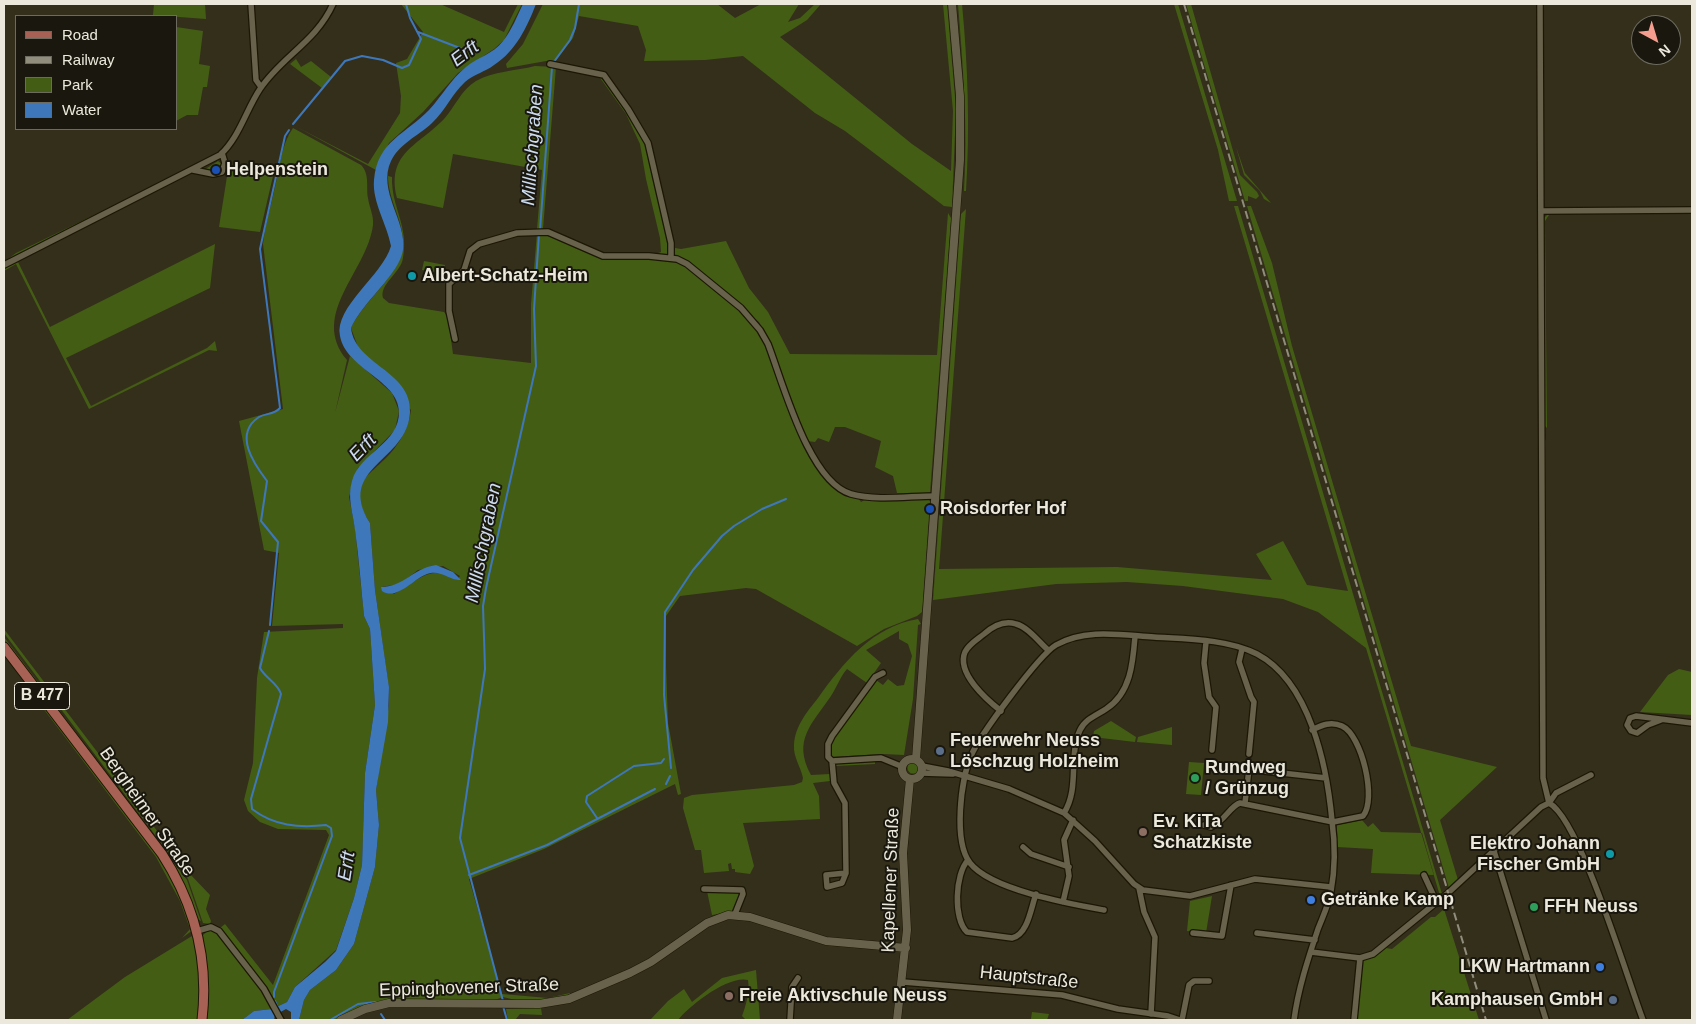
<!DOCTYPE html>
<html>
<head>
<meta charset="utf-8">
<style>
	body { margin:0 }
	#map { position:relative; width:1696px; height:1024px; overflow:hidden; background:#342f1b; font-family:Arial,sans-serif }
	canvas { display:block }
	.frame { position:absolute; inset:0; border:5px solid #ece9dc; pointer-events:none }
	.legend { position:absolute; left:15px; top:15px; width:162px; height:115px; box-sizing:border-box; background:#19170e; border:1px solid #6d6b60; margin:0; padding:6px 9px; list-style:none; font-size:15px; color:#ece9dc }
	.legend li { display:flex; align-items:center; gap:10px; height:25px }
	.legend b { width:25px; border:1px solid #6d6b60 }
	.north { position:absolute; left:1631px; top:15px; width:50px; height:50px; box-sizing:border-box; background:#19170e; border:1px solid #6d6b60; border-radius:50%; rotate:141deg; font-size:14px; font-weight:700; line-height:20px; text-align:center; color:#ece9dc }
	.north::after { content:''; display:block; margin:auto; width:18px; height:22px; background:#f59d8e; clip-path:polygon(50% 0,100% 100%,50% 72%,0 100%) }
</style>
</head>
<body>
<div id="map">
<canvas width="1696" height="1024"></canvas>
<div class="frame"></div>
<ul class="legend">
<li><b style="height:6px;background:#a76155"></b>Road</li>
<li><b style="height:6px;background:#918d7d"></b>Railway</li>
<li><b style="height:14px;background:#445d15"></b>Park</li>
<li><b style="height:14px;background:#3e78bb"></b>Water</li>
</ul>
<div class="north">N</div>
</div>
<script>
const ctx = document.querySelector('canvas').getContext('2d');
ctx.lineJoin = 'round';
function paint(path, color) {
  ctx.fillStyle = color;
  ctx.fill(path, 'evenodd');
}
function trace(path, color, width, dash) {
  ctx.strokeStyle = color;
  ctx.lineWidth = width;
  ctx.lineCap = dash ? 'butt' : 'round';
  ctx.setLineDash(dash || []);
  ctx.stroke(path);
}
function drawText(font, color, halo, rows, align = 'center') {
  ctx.font = font + ' Arial,sans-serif';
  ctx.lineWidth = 4;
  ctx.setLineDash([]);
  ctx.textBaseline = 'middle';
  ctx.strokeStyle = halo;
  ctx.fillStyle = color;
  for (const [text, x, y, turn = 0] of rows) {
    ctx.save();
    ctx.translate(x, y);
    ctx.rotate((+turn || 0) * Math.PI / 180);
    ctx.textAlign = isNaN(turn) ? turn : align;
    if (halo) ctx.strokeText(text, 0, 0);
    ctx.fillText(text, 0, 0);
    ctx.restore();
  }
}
paint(new Path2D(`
	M154,4H205L206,19L153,15Z
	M401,4H440L504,32L518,4H522L504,40L494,49L458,73L423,112L389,143L376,170L295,126L368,164L400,113L401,96L396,63L407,59L423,32Z
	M543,4H717L735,18L761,4H799L788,22L800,18L815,4H821L807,20L780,37L912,144L951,171L953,111L943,4H947L956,109L952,207L944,206L845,131L815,113L743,56L705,60L644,61L646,50L638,26L579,16L573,38L555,62L546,61L507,68L506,64L523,44Z
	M958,4H962C968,67 970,128 966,191H964C968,128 963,67 958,4Z
	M1174,4H1178L1237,201H1229L1218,150Z
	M1186,4H1191L1240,175L1257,192L1259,196L1256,199L1248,196V201H1245Z
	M176,27L203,31L199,64L210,66L207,87H203L198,115H187L176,121Z
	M296,59L301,67L311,61L331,77L322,88L290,64Z
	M535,66L556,67L543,229H537L542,170L453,154L443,208L397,198C386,153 418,146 444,119C455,107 461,90 476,81C493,71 516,71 535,66Z
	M598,75L616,94L647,144L669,241L667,254H656L661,252L660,238L646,179L640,144L626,114Z
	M293,128L361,165C370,174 366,187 368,198C369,207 374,215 373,225C367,272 309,314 347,360L335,413L350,356L392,393L399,411L395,430L358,468L349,497L355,528L364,616L370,629L375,705L365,773L362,865L354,898L336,950L295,987L287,1002L276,1007L268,991L220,928L225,924L273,985L329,835L326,830L278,829L260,822L248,811L244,800L253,763L257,678L264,632L343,628V624L272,626L279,553L264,550L239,421L283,409L263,244C265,225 271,206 275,187C280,167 281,145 293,128Z
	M1236,147L1245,173L1271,203L1264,199L1260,191L1244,175Z
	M218,161L223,165L220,169H213L212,171L204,170Z
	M228,170L273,176L260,232L219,227Z
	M388,176L392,177C391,207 409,225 403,258C401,273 379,284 383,298L389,303L444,312L448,317L453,354L531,363V304L537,233L563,240L603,259L648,257L682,263L745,314L764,340L809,455L831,485L839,491L858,498L861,502L868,498L928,499L930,501L922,612L917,616L884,629L857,646L756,589L746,588L680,596L666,616V665L668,723L681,794L678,795L675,784L544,849L469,879L502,994L548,998L570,993V996L549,1001H520L503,997L492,1001L411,1000L350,1012L337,1020H299L304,1000L310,990L336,970L354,944L375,867L379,825L376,790L389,705V688L375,590L370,523C343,480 372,477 394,449C403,437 409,425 411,410L358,347L351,328C364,299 406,271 403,240C402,218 388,199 388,176ZM443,566L460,576L457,580C433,562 415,582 394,594L381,587L400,584L418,570Z
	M135,195L19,254L4,262L16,253Z
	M1234,206H1238L1442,894L1440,896L1366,648L1318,612L1283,599L1183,586L1127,582L1056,584L933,600L961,214L966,209L939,569L1117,567L1272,580L1256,554L1283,541L1307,585L1348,591Z
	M1247,206H1251L1272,263L1292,346L1411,746L1497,767L1440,820L1458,880L1449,888Z
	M948,213L951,218L930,493L871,494L897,493L893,476L875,467L881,441L845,427H835L829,442L818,438L815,442L807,441L775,357L759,322L675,255L673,250L675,248L681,249L726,241L749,288L768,312L790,354L937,355Z
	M1553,214L1549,215L1545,221L1547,428L1544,425L1543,219L1547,215Z
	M215,244L210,288L66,358L91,406L207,348L215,341L217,351L209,350L89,409L16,264L4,271V268L18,262L50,327Z
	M424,261L445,265V274L422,270Z
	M1546,439L1545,672L1544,442Z
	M918,619L921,624L918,625L913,699L904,755L884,754L830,757L832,739L876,680L883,685L888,679L897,686L904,685L912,656L908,644L899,639V631L866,650L881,663L867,683L847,669C840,677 837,687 831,696C812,724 792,740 811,775L830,774V781L813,783L819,796L820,819L743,823L754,866L750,874L735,872V869H732L731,863L728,864L729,871L704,873L701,850H695L683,808L684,798L692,795L794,785L802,782L803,778C801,767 793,757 794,745C795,726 807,712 818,698C843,663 873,626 918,619Z
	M4,629L189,873L210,895L206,909L211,921L210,924L203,923L188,879L4,633Z
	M4,637L187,880L201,921L197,919L190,899L89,754L4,643Z
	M1679,669L1692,672V715L1640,712L1668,675Z
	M33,695L39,696L159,856L177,885L193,930L182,938L190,929L180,901L156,857Z
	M1111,721L1136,737L1135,742L1093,737L1094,731Z
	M1172,727V745L1137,742L1138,737Z
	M875,761V764L835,766V763Z
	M1189,762L1204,763L1201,795L1186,794Z
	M907.5 768a5.5 5.5 0 1 1 11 0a5.5 5.5 0 1 1-11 0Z
	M1362,820L1368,827L1373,823L1381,832L1422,833L1434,875L1371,873L1373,849L1337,847V825Z
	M735,889L740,897L735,911L712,915L707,891Z
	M1212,896L1206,933L1187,931L1190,901Z
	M1444,909L1479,1020H1356L1361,962L1386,948L1392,949L1431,917H1435Z
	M209,930L217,932L259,987L272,1009L254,1011L242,1020H205L207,970L203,935Z
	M192,936L196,937L201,971L199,1020H67L125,977Z
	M756,970L760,1020H746L742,1016C746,1005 750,992 748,980C728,975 689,1006 678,1020H650L668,1001L684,989L692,1002L722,978Z
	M541,1008L542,1015L520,1014L515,1020H508L506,1009Z
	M1032,1012L1049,1014L1047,1020L1031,1019Z`), '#445d15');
paint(new Path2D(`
	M523,4H536C527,27 516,51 494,65C485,72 474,74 465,82C452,94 445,111 432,123C418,136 399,144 391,161C377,191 407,221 403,250C399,275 363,301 351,328C355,365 412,371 410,412C408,462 335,467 370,523L375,590L389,687L388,722L376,790L379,825L375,867L354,944L336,970L310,990L304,1000L299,1020H291V1012L286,1009L275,1015L274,1020H242L254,1011L272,1009L287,1002L295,987L325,962L336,951L354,898L362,865L365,773L375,705L370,629L364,616C361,588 359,558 355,530C353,513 347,498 352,481C360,452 400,444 399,411C398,380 346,369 340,336C334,307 383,275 391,246C387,224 372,202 374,180C377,141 406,134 429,110C442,96 451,79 466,67C478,57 493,54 503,41C512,30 517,16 523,4Z
	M436,565L453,572L461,580C450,581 441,569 427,574C413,579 397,601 382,591L381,587C406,586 411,569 436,565Z`), '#3e78bb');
trace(new Path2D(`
	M418,32L465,50
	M553,63L570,40L575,28L579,4
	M293,124L345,61L362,56L383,60L402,68L409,65L421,39L410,18L406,4
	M540,230L552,67
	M270,625L278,542L261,521L267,481C254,464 233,434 259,417C266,413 274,415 280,408L260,249L285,136L289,130
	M269,631L260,668C265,678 278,683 281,694L251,799L252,809C274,826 299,828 326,825L331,828L332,836L274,992V997
	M671,768L664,695L665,612L693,570L722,536L734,526L762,509L786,499
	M666,784L670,776
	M597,818L586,802L587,796L634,766L661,763L664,759
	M469,875L547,845L655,789
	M275,1001L278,1008
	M503,1001L460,838L485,669L483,606L486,588L536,366L534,309L539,234
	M503,1006L507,1020
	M381,1014L385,1020
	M330,1020L358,1004L376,1002`), '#3e78bb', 2);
const street = new Path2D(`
	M251,4L256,80L261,87
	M1540,4L1543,778L1549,803
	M550,64L604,75L628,109L648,143L671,243V258
	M193,170L213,174L222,172L225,163L222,153
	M1541,211L1692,210
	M4,265L220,155C239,138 246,110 260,89C282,56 316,42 333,4
	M455,339L449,311V284L464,270L470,251L479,244L517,233L548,232L603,256H649L677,259L687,264L741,308L760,330L768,344C783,383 809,482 851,494C877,501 909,496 936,496
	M1206,642L1204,663L1209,697L1216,707L1212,750
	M1242,649L1239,662L1251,697L1254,702L1249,754
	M883,673L875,677L832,736L828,744V757L832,761L881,758L903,767
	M1001,711C987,700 956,673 965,652C969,644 978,639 984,634C993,626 1004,620 1016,624C1028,627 1039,642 1048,650
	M1661,720L1648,725L1637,733L1631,731L1627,725L1630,718L1636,716L1692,723
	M832,761L834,783L845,803L846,873L842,883L827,887L826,875L846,873
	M922,766L948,771L1009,789L1064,813L1095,841L1134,884L1143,890L1190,896L1255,879L1331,887
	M1246,769L1326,778
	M921,773L953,774
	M1245,803L1249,769
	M1549,803C1580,819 1628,981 1643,1020
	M1549,803L1556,793L1591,775
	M1064,813C1080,788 1068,756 1080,730C1085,719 1097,715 1106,709C1131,693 1133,662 1135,636
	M1204,825L1211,827C1225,821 1230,806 1240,803L1333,822L1363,816C1377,800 1362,735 1342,726C1331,721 1322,725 1312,730
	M1023,847L1031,854L1069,867
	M1494,851L1546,1020
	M968,860C955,874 953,919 967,932L1012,938C1028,935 1031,907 1036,894
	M1424,875L1437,903
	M1139,888L1144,912L1155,937L1151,1014
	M704,889L742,890L743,894L735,914
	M1063,902L1069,876L1064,840L1073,820
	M1104,910C1071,904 991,890 970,863C953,841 961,779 971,756C979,736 1039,655 1056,645C1085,628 1122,635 1154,637C1186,639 1228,639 1257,654C1310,682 1327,766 1332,821C1335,843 1335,869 1331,891C1329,904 1323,916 1318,929C1308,959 1298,989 1294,1020
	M197,931L211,927L219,931L264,989L281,1020
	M1193,933L1222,936L1231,885
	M1257,933L1315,940
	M1311,952L1360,958L1373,954L1448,893L1541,807L1549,803
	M903,982L1062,995L1118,1009L1168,1016L1180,1020
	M790,1020L792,987L798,978
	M1182,1020L1189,985L1194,981H1209
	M1354,1020L1360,958`);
const secondary = new Path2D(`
	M916,759L960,160V96L952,4
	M902 769a10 10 0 1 1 20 0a10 10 0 1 1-20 0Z
	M341,1020L365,1009L389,1003L539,1004L569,999L630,973L651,962L707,923L728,915L750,917L826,941L906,948
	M897,1020L907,930L903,853L910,779`);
const primary = new Path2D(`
	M4,647L162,854C195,905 209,960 202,1020`);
trace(street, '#1c1704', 8);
trace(secondary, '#1c1704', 9);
trace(primary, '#1c1704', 11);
trace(street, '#68624c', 5.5);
trace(secondary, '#68624c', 8);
trace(primary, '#a76155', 9);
trace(new Path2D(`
	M1184,4L1486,1020`), '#918d7d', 2, [8, 4]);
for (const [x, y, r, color] of [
	[216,170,5,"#1a4fb4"],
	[412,276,5,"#0f9aa8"],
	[930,509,5,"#1a4fb4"],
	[940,751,5,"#5c6f8a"],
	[1195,778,5,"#2e9e5b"],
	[1143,832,5,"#8d6e63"],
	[1610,854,5,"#0f9aa8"],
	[1311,900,5,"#3f7fe0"],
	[1534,907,5,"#2e9e5b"],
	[1600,967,5,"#3f7fe0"],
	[729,996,5,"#8d6e63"],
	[1613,1000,5,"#5c6f8a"]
]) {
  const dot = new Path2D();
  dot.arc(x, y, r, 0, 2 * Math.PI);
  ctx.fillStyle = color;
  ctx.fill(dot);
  trace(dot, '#19170e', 2);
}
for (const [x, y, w] of [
	[42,696,55]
]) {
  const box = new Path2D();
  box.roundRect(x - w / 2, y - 13.5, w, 27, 4);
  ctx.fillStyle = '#19170e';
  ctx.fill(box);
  trace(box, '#ece9dc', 1);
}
drawText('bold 16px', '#ece9dc', null, [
	["B 477",42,696]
]);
drawText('bold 18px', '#ece9dc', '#19170e', [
	["Helpenstein",226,170],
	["Albert-Schatz-Heim",422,276],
	["Roisdorfer Hof",940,509],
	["Feuerwehr Neuss",950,741],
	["Löschzug Holzheim",950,762],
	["Rundweg",1205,768],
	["/ Grünzug",1205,789],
	["Ev. KiTa",1153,822],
	["Schatzkiste",1153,843],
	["Elektro Johann",1600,844,"right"],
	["Fischer GmbH",1600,865,"right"],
	["Getränke Kamp",1321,900],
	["FFH Neuss",1544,907],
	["LKW Hartmann",1590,967,"right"],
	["Freie Aktivschule Neuss",739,996],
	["Kamphausen GmbH",1603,1000,"right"]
], 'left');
drawText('18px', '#ece9dc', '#19170e', [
	["Bergheimer Straße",147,812,55],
	["Kapellener Straße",891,880,-88],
	["Hauptstraße",1029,978,6],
	["Eppinghovener Straße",469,988,-2]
]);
drawText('italic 19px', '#ccdbed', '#19170e', [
	["Erft",465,54,-37],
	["Millischgraben",533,145,-86],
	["Erft",363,448,-46],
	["Millischgraben",484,543,-79],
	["Erft",347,866,-81]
]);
</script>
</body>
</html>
